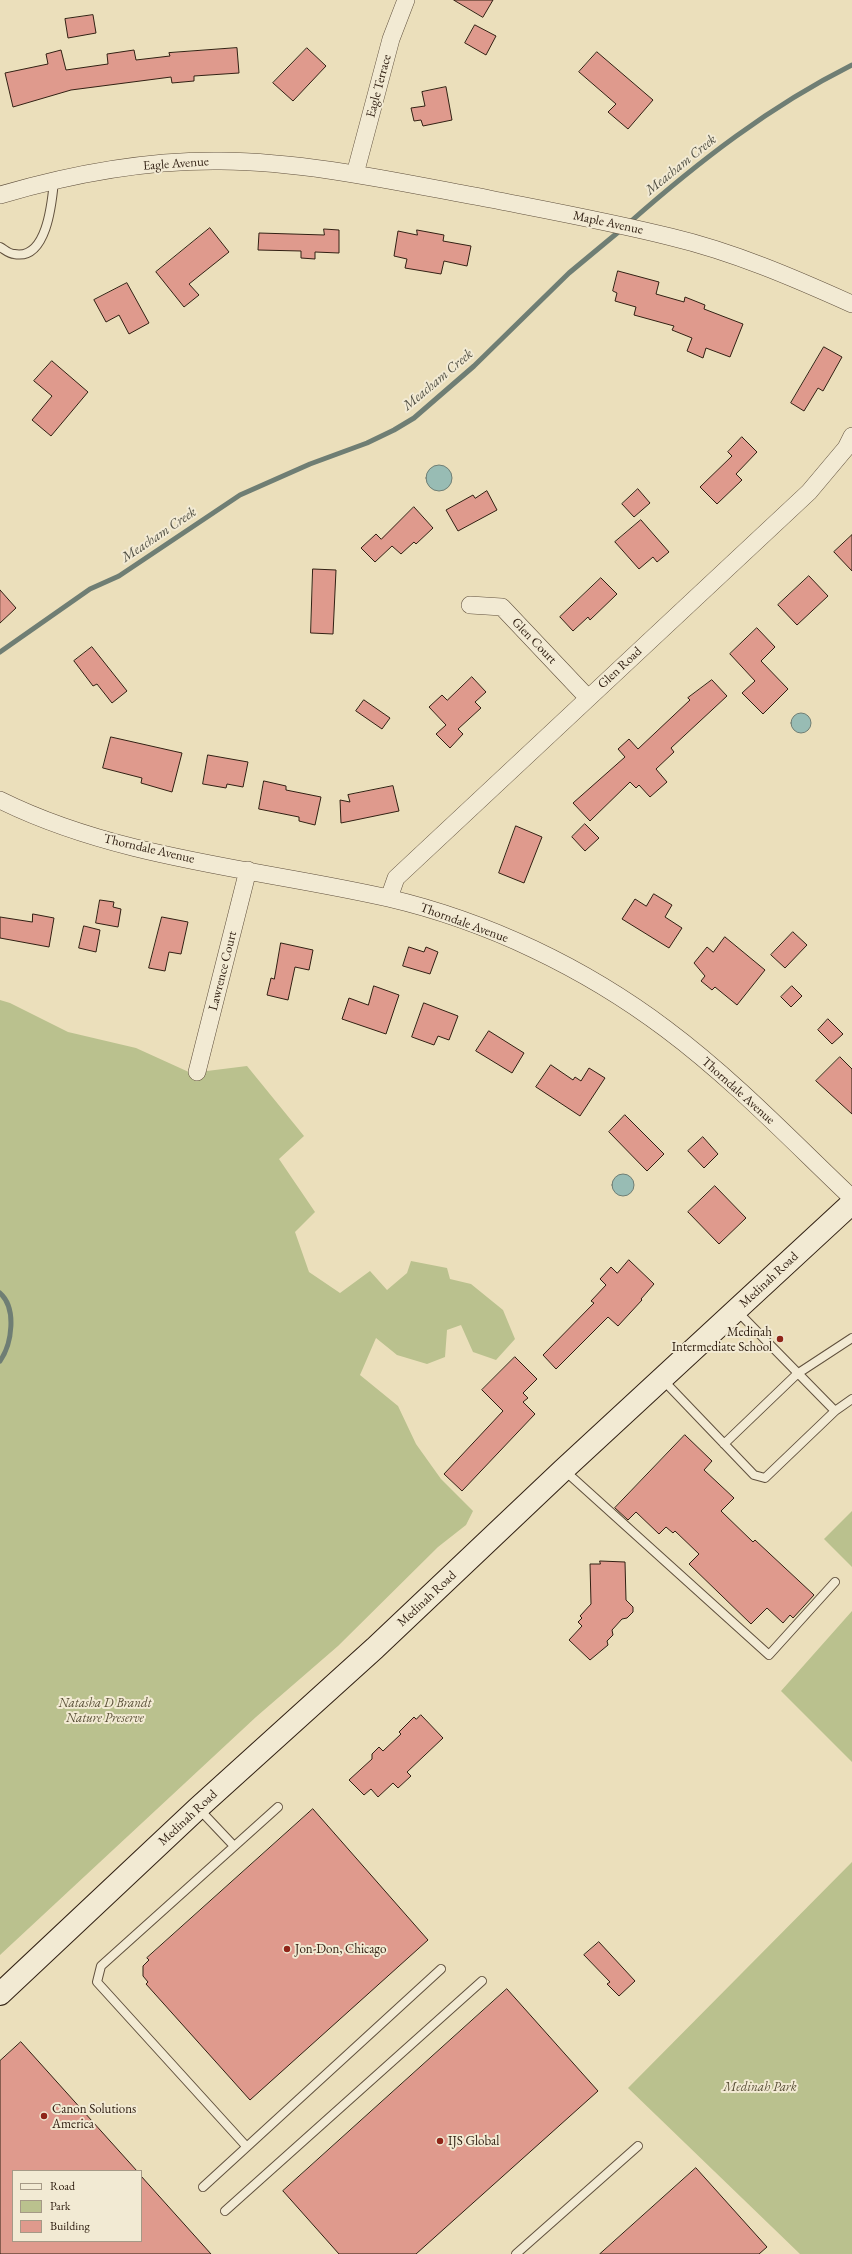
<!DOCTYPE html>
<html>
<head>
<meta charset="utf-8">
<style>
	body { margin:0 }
	#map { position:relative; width:852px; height:2254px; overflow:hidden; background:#ebdfbb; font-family:"EB Garamond",serif }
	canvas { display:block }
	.legend { position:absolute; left:12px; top:2170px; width:130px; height:72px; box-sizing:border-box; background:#f2ead3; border:1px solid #a59986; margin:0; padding:5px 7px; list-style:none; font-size:12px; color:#312013 }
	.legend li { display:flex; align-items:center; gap:8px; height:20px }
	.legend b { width:20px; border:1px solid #a59986 }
</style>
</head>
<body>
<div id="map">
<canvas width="852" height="2254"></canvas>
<ul class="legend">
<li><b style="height:5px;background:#f2ead3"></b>Road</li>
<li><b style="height:11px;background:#bac18e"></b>Park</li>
<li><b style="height:11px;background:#df9a8d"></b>Building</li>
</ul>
</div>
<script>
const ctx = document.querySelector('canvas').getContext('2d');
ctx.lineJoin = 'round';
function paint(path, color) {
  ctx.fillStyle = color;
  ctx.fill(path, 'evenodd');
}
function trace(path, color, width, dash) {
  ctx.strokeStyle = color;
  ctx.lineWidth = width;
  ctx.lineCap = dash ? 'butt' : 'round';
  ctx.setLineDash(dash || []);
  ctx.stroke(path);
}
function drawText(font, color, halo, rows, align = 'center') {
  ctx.font = font + ' "EB Garamond",serif';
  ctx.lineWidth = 4;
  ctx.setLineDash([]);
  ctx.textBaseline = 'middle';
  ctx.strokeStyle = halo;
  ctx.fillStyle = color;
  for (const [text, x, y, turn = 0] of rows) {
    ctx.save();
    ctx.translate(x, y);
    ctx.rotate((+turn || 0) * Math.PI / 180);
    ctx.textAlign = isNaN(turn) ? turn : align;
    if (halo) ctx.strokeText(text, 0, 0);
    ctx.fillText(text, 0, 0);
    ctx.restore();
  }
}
paint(new Path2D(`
	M0,1000L10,1003L68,1032L136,1048L191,1073L247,1066L304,1136L279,1159L315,1212L295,1232L309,1272L340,1293L370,1271L387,1290L407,1273L411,1261L447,1268L450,1279L471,1284L503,1310L515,1339L496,1360L473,1352L461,1325L447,1330L445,1357L427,1364L397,1355L376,1338L360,1375L398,1406L416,1444L441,1479L473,1511L466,1525L438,1547L338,1646L256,1717L0,1955Z
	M852,1511V1567L824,1539Z
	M852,1611V1762L781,1691Z
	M852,1862V2254H800L628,2088Z`), '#bac18e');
const water = new Path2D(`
	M426 478a13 13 0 1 1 26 0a13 13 0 1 1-26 0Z
	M791 723a10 10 0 1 1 20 0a10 10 0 1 1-20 0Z
	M612 1185a11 11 0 1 1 22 0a11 11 0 1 1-22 0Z`);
paint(water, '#98bcb4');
trace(water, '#6f7e74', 1);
trace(new Path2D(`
	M629,223C698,162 770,106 852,65
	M0,652L90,589L119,576L240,495L310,464L367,443L394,430L414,418L474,366L569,273L622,229
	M0,1293C17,1308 12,1344 0,1361`), '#6f7e74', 5);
const building = new Path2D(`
	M454,0H493L483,17Z
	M93,15L96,33L68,38L65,19Z
	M475,25L496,36L486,55L465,43Z
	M237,48L239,73L194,76V81L172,83L171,77L71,90L13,107L5,73L48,64L46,54L61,50L66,70L108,64L107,54L134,50L136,60L170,56L169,53Z
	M307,48L326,66L293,101L273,83Z
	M597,52L653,100L628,129L608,112L616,104L579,72Z
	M446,87L452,120L423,126L421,120L414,121L411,108L425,106L422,92Z
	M210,228L229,252L189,284L199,295L184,307L156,272Z
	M324,229L339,230V253L315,252V259L301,258V251L258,250L259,233L324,235Z
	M417,230L444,235L443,241L471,246L467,266L444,261L441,274L405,268L407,259L394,256L398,231L417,235Z
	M618,271L659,282L656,294L684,302L685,297L705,305L704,309L743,324L730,357L706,348L703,358L687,351L692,338L672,330L674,326L634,315L636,307L615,301L617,293L613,291Z
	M127,283L149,323L129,334L119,315L106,322L94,300Z
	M824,347L842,357L823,391L818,388L804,411L791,403Z
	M52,361L88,392L51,436L32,420L52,396L34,381Z
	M742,437L757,452L736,474L742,480L717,504L700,487L732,456L728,452Z
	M638,489L650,503L634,517L622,504Z
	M487,491L497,510L458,531L446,510L473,495L475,498Z
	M414,507L433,528L416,544L414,542L401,554L392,546L375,562L361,548L376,534L381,539Z
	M641,520L669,552L657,562L653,557L639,569L615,542Z
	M852,535V571L834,552Z
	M313,569L336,570L333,634L311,633Z
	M809,576L828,596L797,625L778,605Z
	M601,578L617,594L590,620L588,617L573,631L560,617Z
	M0,590L16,608L0,623Z
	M757,628L775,647L761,661L788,689L763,714L742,693L755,681L730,654Z
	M92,647L127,691L112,703L97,684L93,686L74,661Z
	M472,677L486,692L475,702L481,708L458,729L463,734L450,748L436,734L446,725L429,707L442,695L447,700Z
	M712,680L727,696L671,748L674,752L656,769L667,782L650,797L639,785L636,788L630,782L590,821L573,803L625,757L618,749L629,739L638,749L690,700L688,698Z
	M364,700L390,718L382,729L356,711Z
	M111,737L182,753L172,792L141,783L142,778L103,768Z
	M208,755L248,762L243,787L227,784L226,788L203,784Z
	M264,781L286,786V790L321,797L315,825L299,821V817L259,809Z
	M393,786L399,811L341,823L340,800L350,802L348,795Z
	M585,824L599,838L585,851L572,837Z
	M516,826L542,837L524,883L499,873Z
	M654,894L672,905L665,917L682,928L669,948L622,919L635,899L646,906Z
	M100,900L114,902L113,907L121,909L118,927L96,923Z
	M33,914L54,918L49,947L0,938V917L32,922Z
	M162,917L188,922L181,954L169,952L165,971L149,968Z
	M84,926L100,930L96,952L79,948Z
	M793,932L807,945L785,968L771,955Z
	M725,937L765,970L737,1005L715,987L712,990L701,981L705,976L694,963L707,947L713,952Z
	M281,943L313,950L309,970L295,967L288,1000L267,995L271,978L274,979Z
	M409,947L424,952L426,947L438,952L430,974L403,966Z
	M374,986L399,995L386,1034L342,1019L349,998L368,1005Z
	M792,986L802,996L791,1007L781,997Z
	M424,1003L458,1016L449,1040L438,1036L434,1045L412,1037Z
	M828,1019L843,1034L832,1044L818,1030Z
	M489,1031L524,1053L512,1073L476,1051Z
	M840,1057L852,1069V1114L816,1081Z
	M551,1065L573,1080L575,1077L581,1081L589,1068L605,1078L580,1116L536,1087Z
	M625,1115L664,1154L647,1171L609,1132Z
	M703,1137L718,1154L704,1168L688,1151Z
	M715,1186L746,1218L719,1244L688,1212Z
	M629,1260L654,1284L641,1299L642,1300L618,1326L608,1317L556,1369L543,1355L594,1303L591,1301L606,1285L600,1279L611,1267L617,1273Z
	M515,1357L537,1379L523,1393L528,1398L523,1402L535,1414L462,1491L444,1474L503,1411L482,1390Z
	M685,1435L712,1461L704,1470L734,1498L721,1511L753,1542L755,1540L814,1595L793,1618L790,1615L783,1623L767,1608L751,1624L689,1564L699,1554L675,1531L673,1533L666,1527L659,1534L636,1512L628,1520L615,1508Z
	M600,1561L625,1562L626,1600L633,1607V1612L627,1618L622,1619L612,1630L613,1635L607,1641L608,1645L590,1660L569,1640L582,1626L578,1622L582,1618L580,1616L591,1604L590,1564H600Z
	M421,1715L443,1738L407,1772L411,1776L398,1788L393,1783L378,1797L371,1789L364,1795L349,1780L372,1759V1754L379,1747L383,1751L401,1734L399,1732L414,1717L416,1719Z
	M313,1809L428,1940L250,2100L146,1984L148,1982L143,1976V1966L149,1960L147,1958Z
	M599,1942L635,1981L619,1996L607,1984L610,1982L584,1955Z
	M507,1989L598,2091L416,2254H339L283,2191Z
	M21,2042L137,2171H13V2241H141V2176L211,2254H0V2061Z
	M696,2168L767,2247L759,2254H600Z`);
paint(building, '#df9a8d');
trace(building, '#312013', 1);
const service = new Path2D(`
	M0,247C4,249 9,254 14,254C47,261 52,202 54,181
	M737,1311L835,1411
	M663,1380L754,1475L765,1478L835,1411L852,1399
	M724,1444L797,1374L852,1338
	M564,1470L769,1655L835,1582
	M199,1809L234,1846
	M246,2146L97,1982L101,1966L278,1807
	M203,2187L441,1969
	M225,2211L482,1981
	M516,2254L638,2146`);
const minor = new Path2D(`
	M355,174L391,39L406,0
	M0,195C71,174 146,160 221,161C312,162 402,183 490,199C551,211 611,222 671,237C734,252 794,278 852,304
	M470,605L502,607L588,698
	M0,800C119,859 260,869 388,898C487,921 585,968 666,1029C733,1079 792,1141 852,1198
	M389,898L396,878L809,492L846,448L852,436
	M197,1072L248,870`);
const secondary = new Path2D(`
	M0,1994L198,1808L375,1648L563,1470L852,1203`);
trace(service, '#60503d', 10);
trace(minor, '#60503d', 18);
trace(secondary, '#312013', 24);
trace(service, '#f2ead3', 8);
trace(minor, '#f2ead3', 17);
trace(secondary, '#f2ead3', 22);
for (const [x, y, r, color] of [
	[780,1339,4,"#8f2418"],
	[287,1949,4,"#8f2418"],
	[44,2116,4,"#8f2418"],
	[440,2141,4,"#8f2418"]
]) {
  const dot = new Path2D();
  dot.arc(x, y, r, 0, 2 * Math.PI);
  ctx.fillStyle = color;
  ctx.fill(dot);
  trace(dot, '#f2ead3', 1.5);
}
drawText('13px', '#312013', '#f2ead3', [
	["Eagle Terrace",379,86,-75],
	["Eagle Avenue",176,164,-4],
	["Maple Avenue",608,223,12],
	["Glen Court",534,641,46],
	["Glen Road",620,668,-43],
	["Thorndale Avenue",149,849,13],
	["Thorndale Avenue",464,923,20],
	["Lawrence Court",223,971,-76],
	["Thorndale Avenue",738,1091,42],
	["Medinah Road",769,1280,-43],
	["Medinah Road",427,1599,-43],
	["Medinah Road",188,1818,-43]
]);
drawText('13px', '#312013', '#f2ead3', [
	["Medinah",772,1332,"right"],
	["Intermediate School",772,1347,"right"],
	["Jon-Don, Chicago",295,1949],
	["Canon Solutions",52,2109],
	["America",52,2124],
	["IJS Global",448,2141]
], 'left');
drawText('italic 13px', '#5a5038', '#f2ead3', [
	["Natasha D Brandt",105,1703],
	["Nature Preserve",105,1718],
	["Medinah Park",760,2087]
]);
drawText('italic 14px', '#504f43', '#f2ead3', [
	["Meacham Creek",681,165,-39],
	["Meacham Creek",438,380,-40],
	["Meacham Creek",159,535,-34]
]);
</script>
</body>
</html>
